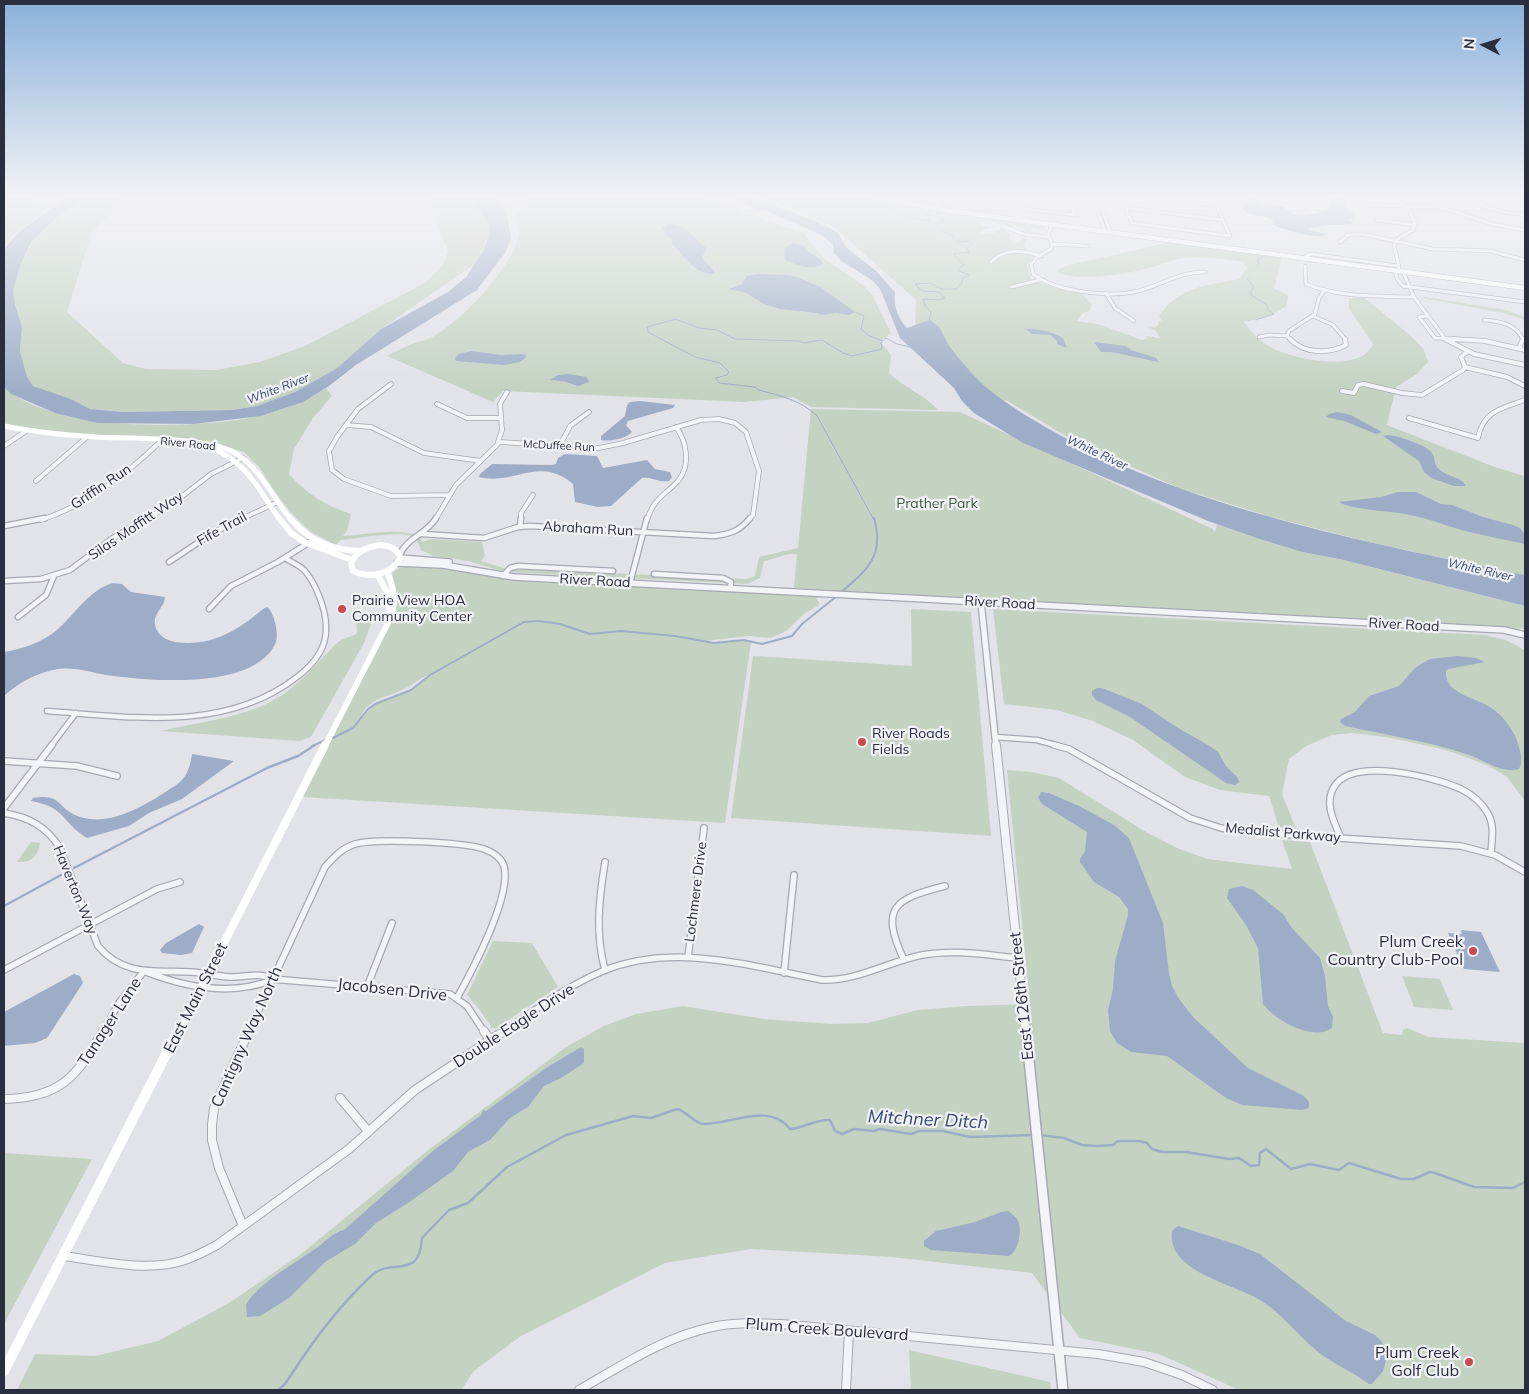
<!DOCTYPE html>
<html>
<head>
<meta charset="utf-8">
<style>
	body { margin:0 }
	#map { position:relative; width:1529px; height:1394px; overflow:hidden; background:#e1e3e9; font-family:Mulish,sans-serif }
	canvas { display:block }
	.frame { position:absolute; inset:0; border:5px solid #2a2f40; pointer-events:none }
	.north { position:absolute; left:1459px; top:20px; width:50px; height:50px; -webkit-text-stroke:4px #f0f2f6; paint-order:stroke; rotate:275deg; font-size:14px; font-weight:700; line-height:20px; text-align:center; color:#2a2f40 }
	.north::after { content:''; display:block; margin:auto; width:18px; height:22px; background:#2a2f40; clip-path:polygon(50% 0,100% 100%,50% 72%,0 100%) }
</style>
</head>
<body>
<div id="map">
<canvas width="1529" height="1394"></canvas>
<div class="frame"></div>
<div class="north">N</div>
</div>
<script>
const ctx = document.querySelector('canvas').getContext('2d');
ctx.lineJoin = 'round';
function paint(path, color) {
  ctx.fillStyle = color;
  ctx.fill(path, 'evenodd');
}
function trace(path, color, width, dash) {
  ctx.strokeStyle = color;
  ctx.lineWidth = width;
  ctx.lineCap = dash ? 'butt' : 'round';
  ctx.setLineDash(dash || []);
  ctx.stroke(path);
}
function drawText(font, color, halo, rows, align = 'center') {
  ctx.font = font + ' Mulish,sans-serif';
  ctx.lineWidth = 4.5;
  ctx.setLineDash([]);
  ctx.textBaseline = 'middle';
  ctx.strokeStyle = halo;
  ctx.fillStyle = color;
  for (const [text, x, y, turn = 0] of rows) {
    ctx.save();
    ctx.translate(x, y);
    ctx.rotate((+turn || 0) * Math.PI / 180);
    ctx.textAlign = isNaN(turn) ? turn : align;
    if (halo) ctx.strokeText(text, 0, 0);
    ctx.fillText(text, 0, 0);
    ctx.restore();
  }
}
paint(new Path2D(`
	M4,198H37L39,203L52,206L15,233L4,246Z
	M87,198H127L92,232L67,312L123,363L146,369L216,370L260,362L305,346L423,284C434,275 445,265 448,251L427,198H475L479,209L488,222L489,236L476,263L381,329L337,368L295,392L257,406L232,410L124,412L90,409L71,399L33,386L27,377L20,351L22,327L15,304L13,289L21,263L34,239L62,213Z
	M522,198H709L720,200L748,214L803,233L826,260L864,286L872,295L891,333L880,341L891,355L889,373C904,388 924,394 938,410L811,407L793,397L745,402L503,391L493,402L387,356C395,352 404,347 412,344C419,341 428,340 434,336C465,317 507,273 518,238C520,230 515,223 516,215L525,209Z
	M764,198H871L924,209L1046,226L1045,230L1033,228L1030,232H1025L1023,228L1014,225L1010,228L994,222H979L983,226L1001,227L989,228L981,231V234L995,233L1000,229H1004L1012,236L1009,238L1014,244L1021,241L1022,237L1027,240L1023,246L1027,249L1025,251L1035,255L1027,265L1031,280L1065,291L1083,294L1087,300L1092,304L1089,311L1083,313L1077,321L1098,324L1142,340L1147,339L1146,336L1160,338L1156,331L1146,326L1155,327L1158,325V322L1162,320L1159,316C1180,286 1205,286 1239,279L1247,268L1243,262C1224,259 1204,256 1185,258C1171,259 1159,266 1145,269C1120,275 1082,281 1058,273L1057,270L1069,265L1171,242L1282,257L1274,288L1288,296L1286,306C1269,318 1263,318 1244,322C1251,333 1263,344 1276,350C1300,360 1361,373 1373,344L1349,309V298H1365L1411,336L1423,348L1428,362L1417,374L1396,387L1387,425L1492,466L1525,476V575L1373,543L1271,517L1179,488L1076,442L1006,400L999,403L915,328L916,300L834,227Z
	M1425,297L1506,310L1525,317V320L1503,313L1422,298Z
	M4,387C53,433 200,430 263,415C286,409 306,400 326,388L332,396L313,418L294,449L289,474C308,495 325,505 351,514L347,531L343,536C369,535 395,527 419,536L423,542L430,539L482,542L485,556L481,561L507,569L746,579L755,576L759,557L798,548L811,409L960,412L1213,529L1215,532L1217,524L1302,552L1344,560L1525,606V629L1495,626L1263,615L1260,611L1261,615L794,588L797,554C789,552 775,559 764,561L760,578L747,584L505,572L468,561L434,556L421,550C419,545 418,540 413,537C402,530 356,539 340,540L336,545L311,532L294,516L274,491L260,468L244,452L211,442L63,435L4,424Z
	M403,565L446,567L500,577L820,597L816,598L819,602L818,606L805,613L786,631L771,638L748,636L705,641C721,644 736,638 751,642L725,823L303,797L395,611L398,596L392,573ZM429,675L411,690L372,706L360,719C367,698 389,697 406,688C414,684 421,677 429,675Z
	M911,609L971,612L991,836L731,818L753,656L912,666Z
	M993,609L1485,635L1506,640L1525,650V801L1507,777L1489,766L1466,757L1442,749L1392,738L1352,733L1332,735L1306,746L1289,759L1282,794L1296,829L1279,828L1269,796L1220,790L1185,777L1133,740L1093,721L1057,710L1004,704Z
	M356,620L372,621L364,643L311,737L299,741L161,731C198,722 238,719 272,701C299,687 315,664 337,643C342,638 351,638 357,633Z
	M1007,770L1031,772L1059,778L1146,832L1177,848L1207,859L1292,869L1282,840L1310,842L1383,1033L1402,1035L1403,1030L1407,1028L1429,1037L1525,1043V1390H1239L1159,1354L1080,1338L1032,1273L892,1257L751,1249L665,1263L521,1336L474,1371L461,1390H17L35,1354L95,1356L158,1341L229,1303L301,1254L427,1151L566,1047L604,1026L636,1014L683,1006L764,1019L831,1024L868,1023L918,1010L967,1006L1030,1004Z
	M31,842L40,843C38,857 31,863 17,862Z
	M493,941L532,943L558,987L496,1028H492L479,1009L467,995Z
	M1402,976L1440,979L1453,1010L1414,1007Z
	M4,1153L92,1159L4,1324Z
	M909,1350L1050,1382L1051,1390H911Z`), '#c4d2c2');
paint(new Path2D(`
	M66,198H87L62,213L32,241L21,263L13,290L15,304L22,327L20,351L27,377L33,386L71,399L90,409L124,412L232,410L257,406L295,392L337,368L381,329L448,292L466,277L483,251L489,236L488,222L479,211L475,198H500L506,208L511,238L505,253L477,290L356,365L329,386L303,402L261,416L194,424L97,423L55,413L11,394L4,387V249L21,230Z
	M733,198H754L806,217L830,228L838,233L846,247L876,271L895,292C893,305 898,319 907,328L930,320C933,323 937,325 939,327C943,333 946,341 950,347C963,364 979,383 997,396C1144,501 1351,539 1525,575V606L1344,560L1302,552L1257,538L1208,521L1023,443L974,413L962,401L954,388L900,338L880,289L872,280L841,261L834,253L833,245L823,236L767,211L755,209Z
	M1243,198H1255L1264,203L1281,206L1298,216L1317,213L1329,209L1331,198H1347L1345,203L1346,204L1344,205L1354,215L1352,216L1354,219H1348L1352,221L1351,224C1336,225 1320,225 1307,229L1328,235C1311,239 1289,231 1273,225L1272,219L1247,213L1242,209L1247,202Z
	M667,224C686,223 694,238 707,249L702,257L715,273L714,274C695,275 684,256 672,244V240L666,235L662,228Z
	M792,243L803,245L807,251L820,259L823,264C811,271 797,265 785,260L784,249Z
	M757,274L789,275L800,278L822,288L855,312L849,315L836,313L822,315L817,313L780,309L764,304L746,293L729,289L742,284L747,276Z
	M1026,329C1040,329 1051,331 1063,338L1067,348L1057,344V341L1051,335L1032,334Z
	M1094,342L1126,346L1131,350L1156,358L1159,362L1111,352H1101Z
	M471,351L501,355L523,354L526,355V357L520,362L504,365L456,361L455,358L459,354Z
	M568,374L587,377L589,382L578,386L563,381L550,380L558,375Z
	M640,401L675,405L673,408L628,421L626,425L632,432C625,439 610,442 601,440V436L625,416L627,405L630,402Z
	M1337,412L1351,415L1382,432L1376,434L1344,421L1326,417L1329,414Z
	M1388,435C1398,436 1427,445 1432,453C1436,459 1433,465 1440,470C1448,477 1462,477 1466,486H1454L1431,478L1424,472L1419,461L1383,436Z
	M565,454L597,456L603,468L647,460L655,469L670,472L672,477L669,481C659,483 651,476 642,478L611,506L598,507L575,502L573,484C539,455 515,486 479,477L480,474L492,464L552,465L556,464L558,458Z
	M1398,492H1416L1441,504L1452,505L1483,517L1513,525L1520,528L1525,535V544C1503,539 1480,535 1458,529C1442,524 1426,518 1410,515C1394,511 1350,510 1339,502L1381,497Z
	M113,583L122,584L131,592L165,597C165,607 153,613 155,625C157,635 166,640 175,642C203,646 226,637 248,621C254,617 260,610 267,607C274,612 279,633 276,642C256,691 148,681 106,675C90,672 75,667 58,669C38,672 18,683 4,696V652C22,649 43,642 57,630C75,614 89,590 113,583Z
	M1457,656L1476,658L1485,662L1448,669L1446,671C1444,694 1475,697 1490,707C1504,716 1515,731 1519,747C1521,755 1523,762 1519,769C1501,774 1485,760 1469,755C1428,741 1386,735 1345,726L1340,722L1341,719L1355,712L1369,696L1399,686L1415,668L1421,664L1430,659Z
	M1102,688L1142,704L1178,728L1208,745L1218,752L1226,766L1238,778L1239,782L1235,785L1226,783L1130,717L1096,700L1092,695V691L1097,688Z
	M192,754L234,761L182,799L149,813L129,826L87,838C61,822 66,807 31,801L33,798C63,793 55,808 80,817C109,826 140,808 164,793C171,788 180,784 185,776C189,770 191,761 192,754Z
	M1041,792L1049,793L1079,806L1114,825L1129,838L1163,923L1169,973L1172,986L1179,999L1194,1018L1248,1068L1304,1096L1309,1102V1108L1302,1110L1242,1105L1226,1098L1167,1056L1131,1052L1117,1043L1110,1031L1108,1010L1113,989L1115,961L1128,915V909L1119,897L1094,882L1080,862V859L1085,851L1087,832L1042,804L1038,798Z
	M1242,886L1253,890L1283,914L1292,928L1320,958L1325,976L1328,1006L1333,1017L1332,1028C1313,1042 1275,1020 1263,1004L1258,948L1246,925L1227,898L1229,889Z
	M199,924L204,927L192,953L181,955L162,953L160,950L166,943Z
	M1461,930L1481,932L1500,972L1464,969L1448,933L1462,934Z
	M74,974L80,976L83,983L47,1038L35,1043L4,1046V1012Z
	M581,1047L584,1049V1063L561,1078L544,1086L528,1107L510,1118L490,1140L468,1152L453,1171L408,1203L376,1223L355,1244L325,1262L289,1298L260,1316L247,1317L246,1305C259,1282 297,1262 318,1247C326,1241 334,1232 344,1230L433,1151L481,1115L483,1110L486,1111L546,1068Z
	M1008,1211C1011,1213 1015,1216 1017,1219C1023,1229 1019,1251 1009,1256L931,1250L924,1246V1241L936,1231L975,1222L1001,1212Z
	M1178,1226L1238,1245L1260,1254L1346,1321L1375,1335L1382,1342L1387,1357L1383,1371L1372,1384H1369C1353,1372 1333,1364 1317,1351C1297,1335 1282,1313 1260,1300C1235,1284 1166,1272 1172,1231Z`), '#9eadc7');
trace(new Path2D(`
	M906,200L910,198
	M900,205L894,207L892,212L927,221H930L926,215L928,214L943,218L945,221L939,222L941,224L937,226L943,230L942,232L954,235L953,238L957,242L969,241L972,243L967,248L969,252L953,254L964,265L958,269L959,271L969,275L962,279V283L956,289H941L931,283L915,284L922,291L939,292L945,298L939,300L923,299L925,306L931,312L929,322
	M1257,266L1259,264L1258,259L1264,256V254
	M1247,278L1254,287
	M1254,288L1251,290V295L1267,305L1268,310L1274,314L1256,320
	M855,312L864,316L861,329L868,335L882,341
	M874,520L817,416C801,400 780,396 759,390L755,387L719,383L716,378L727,375L729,372L720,363L695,357L648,332L647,327L676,319L699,328L717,330L735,339L799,341L804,343L822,340L843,353L852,356L882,349L881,342L886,338L897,344L910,347`), '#9eadc7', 1);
trace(new Path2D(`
	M840,593C867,570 885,556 874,518
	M333,738L353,728L368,709L375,704L411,690L430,675L524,622L539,621L560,624L590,634L621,631L675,636L714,643L744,640L762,644L792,636L802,624L837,596
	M312,746L326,740`), '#9eadc7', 2);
trace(new Path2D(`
	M74,868L267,768L298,756L315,745
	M4,906L61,875
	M1040,1135L1064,1138L1082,1145L1096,1146L1113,1145L1118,1141H1139L1147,1143L1152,1149L1162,1152H1186L1229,1159L1239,1158L1251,1166L1259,1165L1260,1153L1266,1149L1291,1169L1310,1164L1339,1170L1349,1163L1401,1179H1414L1430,1172L1435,1173L1474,1187L1513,1188L1525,1182
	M278,1390L285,1384C311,1344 336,1309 371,1276C393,1256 419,1282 422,1238L449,1210L468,1203L507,1167L566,1135L633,1116L651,1118L677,1109C687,1111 694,1124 704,1124C732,1124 770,1102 790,1129C804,1128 816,1119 830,1120L835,1131L842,1134L854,1129L874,1131L880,1129L911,1134L919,1131H943L970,1137L1033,1135`), '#9eadc7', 2.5);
const minorFar4 = new Path2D(`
	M1022,198L1024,209L1075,215L1068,198
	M1093,198L1105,231
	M1097,198L1110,231
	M1121,198L1132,223L1230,236L1213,198
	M1157,198L1214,205
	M1361,198L1367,205L1432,207L1458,198
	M1395,198L1409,209L1415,224L1413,230L1399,238L1394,244L1399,268
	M1457,198L1503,212L1525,215
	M1305,204L1309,202V198
	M1437,206L1492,224L1525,230
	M1126,208L1223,220
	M1377,220L1415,225
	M1052,224L1048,235L1052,244L1051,249L1036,258L1031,265L1033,274C1056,292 1110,298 1138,291C1163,285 1177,272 1205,272
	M1003,226L1023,234L1048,237
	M1340,242L1348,235L1362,234L1433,249L1490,251L1525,260
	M1052,244L1088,246
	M1306,256L1311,254L1398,266
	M991,262C1005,248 1023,250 1041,256
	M1305,266L1306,284C1341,298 1377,296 1414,297
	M1395,270L1397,279L1404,287
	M1403,272L1414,297L1446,340
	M1403,286L1525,302
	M1011,287L1040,280
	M1106,293L1115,308L1134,321
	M1313,316L1333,325L1346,340
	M1427,316L1419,317L1435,338L1474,340
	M1484,320C1499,321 1517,324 1523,340
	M1259,337L1269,335L1287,336
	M1291,340L1287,336L1289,331L1315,314L1319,298L1324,291`);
const minorFar3 = new Path2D(`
	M1290,339C1304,354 1329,354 1346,345L1345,339
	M1445,339L1474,354L1525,365
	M1453,339L1485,341L1525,350
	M1519,348L1523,339
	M1465,367L1507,377L1525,386
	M391,384L358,409L337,437L329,451L332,470L344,479L391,496L450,495
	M1342,391L1354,393L1358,385L1364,384L1402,393L1422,395L1463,370L1465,367L1461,357L1467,352
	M437,404L467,418H501
	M1409,418L1478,438C1483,411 1502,408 1525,400
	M346,425L371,427L424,453L481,461
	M499,442L599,448L623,443L701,420L719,419L735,423L746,432L759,471L753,515L749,520
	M4,446L26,431
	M559,447L570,426L589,412
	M36,481L87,437
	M41,520C87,505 127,474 161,441
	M145,520L172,504L211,474L243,458
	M239,520L278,502
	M435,520L456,485L497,445L502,430L500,404L507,392
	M521,520V513L533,495
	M647,520C654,498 664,496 678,481C691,466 687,442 676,427`);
const minorFar2 = new Path2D(`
	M4,526L45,518
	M520,527L521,518
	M422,534L484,538L518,527L530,526L714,536C730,534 740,531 750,518
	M400,555C405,539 428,533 436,518
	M169,562L208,536L241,518
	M654,574L723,578L731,582L730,589
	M503,576L510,568L518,566L613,571
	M4,581L41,579L70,570L113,538L147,518
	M630,583L647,518
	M209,609L231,586L278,562L313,540
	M18,617L46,595L54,576
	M47,711C132,717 225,733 297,677C313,665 327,648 326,627C326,610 316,583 304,570C299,565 291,562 285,558
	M995,737L1037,740L1059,746
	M51,746L76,713`);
const minorFar1 = new Path2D(`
	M1054,745L1069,749L1190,818L1221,828L1246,832L1461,846L1495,855L1525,872
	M4,761L77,766L117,776
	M4,808L52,745
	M4,813C29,817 47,827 60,848L98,946C124,977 155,970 191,972C204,973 217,976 230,977C245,978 258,971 272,979L450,994L467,1006L485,1033
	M1341,838C1334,822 1324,803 1334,787C1352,756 1435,777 1461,789C1471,794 1481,802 1487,812C1495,824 1492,839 1491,853
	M605,862C599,899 595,934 605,970
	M688,957L704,828
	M904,960C880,908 893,899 945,886
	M4,970L157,889L180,882
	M146,972C185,987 232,996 272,980
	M784,973L794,875
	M367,987L392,923
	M102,1033L119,1003L144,971
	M248,1033L325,867C334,857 342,848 355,844C376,838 463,842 484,849C492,852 501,857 504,866C512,896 472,971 457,998
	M502,1033C535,1010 567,986 603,971C674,942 751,966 822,980C858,981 887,962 922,955C954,949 986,955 1018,958`);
const minor = new Path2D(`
	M484,1031L490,1040
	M340,1098L368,1131
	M4,1099C60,1098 77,1077 103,1031
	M243,1226L219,1168L212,1140V1125L214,1108L249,1031
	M63,1256C101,1261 145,1272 182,1261C194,1257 206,1251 217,1245L349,1149L415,1090L504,1031
	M579,1390C621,1366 664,1337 712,1327C735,1322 758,1323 781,1324L1098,1354L1144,1362L1182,1375L1213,1390
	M846,1390L849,1331`);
const tertiaryFar2 = new Path2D(`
	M400,558L449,562
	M397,563L443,565L514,577L1504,630L1525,635
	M981,602L996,746`);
const tertiaryFar1 = new Path2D(`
	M996,745L1026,1033`);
const tertiary = new Path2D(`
	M1026,1031L1063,1390`);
const primary = new Path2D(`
	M882,198L944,210L1525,288`);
trace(minorFar4, '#a6a9b3', 4.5);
trace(minorFar3, '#a6a9b3', 5.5);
trace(minorFar2, '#a6a9b3', 7);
trace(minorFar1, '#a6a9b3', 8);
trace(minor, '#a6a9b3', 10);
trace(tertiaryFar2, '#a6a9b3', 8);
trace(tertiaryFar1, '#a6a9b3', 10);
trace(tertiary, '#a6a9b3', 12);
trace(primary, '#a1a6b4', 5.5);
trace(minorFar4, '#f3f4f7', 3);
trace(minorFar3, '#f3f4f7', 4);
trace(minorFar2, '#f3f4f7', 4.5);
trace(minorFar1, '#f3f4f7', 5.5);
trace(minor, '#f3f4f7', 8);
trace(tertiaryFar2, '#f3f4f7', 5.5);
trace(tertiaryFar1, '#f3f4f7', 8);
trace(tertiary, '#f3f4f7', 9);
trace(new Path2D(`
	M938,209L939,198`), '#fff', 4);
trace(new Path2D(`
	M4,426C34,432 64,435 95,437C130,439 211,436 238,455C261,470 274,499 291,520
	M218,451C248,465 261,493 280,520`), '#fff', 5);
trace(new Path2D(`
	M279,518L291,533L304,542L352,560
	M290,518C309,541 331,550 360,551
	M382,545C391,546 398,549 400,558C390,575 371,579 353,571L351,563C357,550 369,546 382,545Z
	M377,574L388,594L389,614
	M325,746L391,617C397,600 393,587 387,571`), '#fff', 6);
trace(new Path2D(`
	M178,1033L325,745`), '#fff', 8);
trace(new Path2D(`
	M4,1371L178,1031`), '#fff', 10);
trace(primary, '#fff', 4.5);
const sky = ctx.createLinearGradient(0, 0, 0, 393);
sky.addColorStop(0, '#8ab1db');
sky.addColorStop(0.5, '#f2f2f5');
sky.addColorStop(1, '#f2f2f500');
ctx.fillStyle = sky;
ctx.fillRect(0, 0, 1529, 393);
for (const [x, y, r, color] of [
	[342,609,5,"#c84c4f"],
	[862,742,5,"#c84c4f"],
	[1473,951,5,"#c84c4f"],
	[1469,1362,5,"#c84c4f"]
]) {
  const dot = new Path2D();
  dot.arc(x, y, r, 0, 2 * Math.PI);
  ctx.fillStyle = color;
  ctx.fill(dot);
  trace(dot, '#f0f2f6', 2);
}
drawText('11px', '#2a2f40', '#f0f2f6', [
	["River Road",188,444,6],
	["McDuffee Run",559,446,3]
]);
drawText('italic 12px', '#364972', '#f0f2f6', [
	["White River",278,389,-21],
	["White River",1097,453,25],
	["White River",1480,570,13]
]);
drawText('14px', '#2a2f40', '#f0f2f6', [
	["Griffin Run",101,487,-34],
	["Silas Moffitt Way",136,526,-34],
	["Fife Trail",222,529,-29],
	["Abraham Run",588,529,3],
	["River Road",595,581,3],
	["River Road",1000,603,3],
	["River Road",1404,625,3],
	["Medalist Parkway",1283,833,5],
	["Haverton Way",75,890,68],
	["Lochmere Drive",696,892,-83]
]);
drawText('14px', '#3a5b38', '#f0f2f6', [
	["Prather Park",937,504]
]);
drawText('14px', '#2a2f40', '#f0f2f6', [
	["Prairie View HOA",352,601],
	["Community Center",352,617],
	["River Roads",872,734],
	["Fields",872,750]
], 'left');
drawText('16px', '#2a2f40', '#f0f2f6', [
	["Plum Creek",1463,942],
	["Country Club-Pool",1463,960],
	["Plum Creek",1459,1353],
	["Golf Club",1459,1371]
], 'right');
drawText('16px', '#2a2f40', '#f0f2f6', [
	["Jacobsen Drive",392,990,6],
	["East 126th Street",1022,996,-96],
	["East Main Street",196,998,-63],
	["Tanager Lane",110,1022,-57],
	["Double Eagle Drive",514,1026,-33],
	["Cantigny Way North",247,1037,-66],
	["Plum Creek Boulevard",827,1330,4]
]);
drawText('italic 18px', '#364972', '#f0f2f6', [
	["Mitchner Ditch",928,1120,3]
]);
</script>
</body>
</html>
